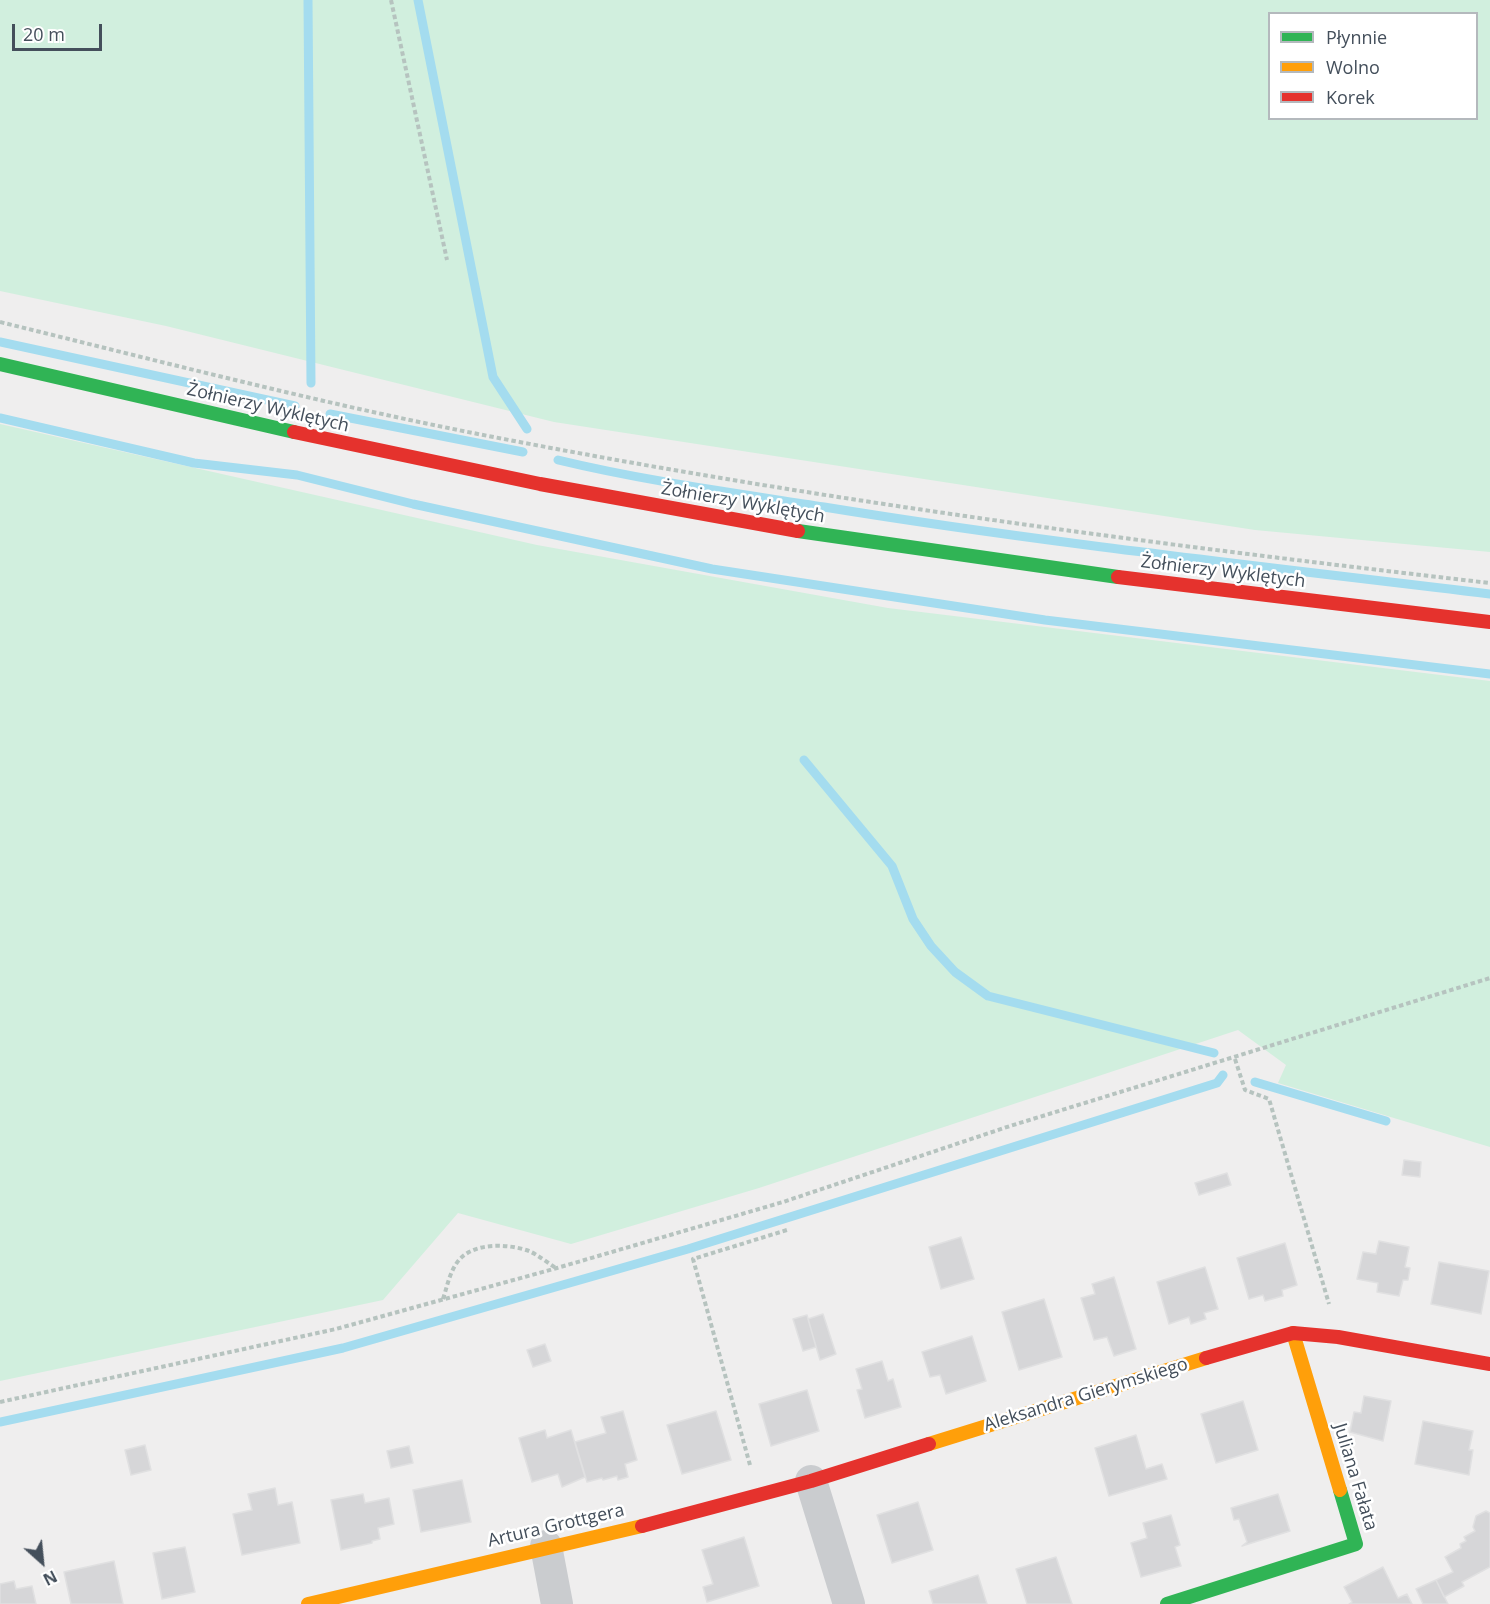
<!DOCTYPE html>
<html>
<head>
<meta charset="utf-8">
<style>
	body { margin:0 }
	#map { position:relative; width:1490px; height:1604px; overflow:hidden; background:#efeeee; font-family:"Open Sans",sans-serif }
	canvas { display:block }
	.legend { position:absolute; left:1268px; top:12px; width:210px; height:108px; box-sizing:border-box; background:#fff; border:2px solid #b4b9bd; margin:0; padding:8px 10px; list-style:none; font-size:18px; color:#444f5b }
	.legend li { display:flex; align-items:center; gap:12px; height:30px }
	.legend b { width:30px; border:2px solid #b4b9bd }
	.north { position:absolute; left:12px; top:1532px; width:60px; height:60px; -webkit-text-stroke:4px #fff; paint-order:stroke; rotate:153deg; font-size:16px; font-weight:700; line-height:24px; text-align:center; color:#444f5b }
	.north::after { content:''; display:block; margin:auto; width:21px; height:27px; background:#444f5b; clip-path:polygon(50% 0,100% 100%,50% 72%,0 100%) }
	.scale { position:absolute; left:12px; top:24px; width:90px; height:27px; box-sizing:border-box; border:3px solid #444f5b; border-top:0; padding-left:8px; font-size:18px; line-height:21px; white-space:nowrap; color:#444f5b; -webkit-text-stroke:4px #fff; paint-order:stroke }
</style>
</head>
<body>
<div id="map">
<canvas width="1490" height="1604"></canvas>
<ul class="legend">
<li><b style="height:8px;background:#30b455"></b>Płynnie</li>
<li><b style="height:8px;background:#ff9f0a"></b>Wolno</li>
<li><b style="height:8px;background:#e5322d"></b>Korek</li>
</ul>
<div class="north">N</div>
<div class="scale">20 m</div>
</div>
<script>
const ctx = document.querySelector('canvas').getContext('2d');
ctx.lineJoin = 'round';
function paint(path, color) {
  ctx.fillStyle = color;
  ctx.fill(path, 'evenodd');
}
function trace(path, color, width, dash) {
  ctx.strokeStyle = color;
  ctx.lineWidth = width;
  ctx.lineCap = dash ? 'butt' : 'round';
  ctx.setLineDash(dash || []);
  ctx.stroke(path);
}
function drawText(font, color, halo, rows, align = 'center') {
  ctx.font = font + ' "Open Sans",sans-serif';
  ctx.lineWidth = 5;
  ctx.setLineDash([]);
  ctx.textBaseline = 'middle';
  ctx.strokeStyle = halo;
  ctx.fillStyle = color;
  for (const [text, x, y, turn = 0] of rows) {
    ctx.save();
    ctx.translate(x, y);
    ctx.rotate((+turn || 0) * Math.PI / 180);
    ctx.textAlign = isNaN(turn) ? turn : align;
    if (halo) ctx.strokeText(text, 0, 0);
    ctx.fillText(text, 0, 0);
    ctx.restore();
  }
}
paint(new Path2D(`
	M0,0H1490V552L1255,530L554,422L166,326L0,291ZM1270,14H1476V118H1270Z
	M0,424L537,545L888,608L1490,681V1147L1278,1083L1286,1065L1238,1030L759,1188L571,1244L458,1213L383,1300L0,1381Z`), '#d1efde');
trace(new Path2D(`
	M308,0L311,383
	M418,0L493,377L527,429
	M0,342L295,406
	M330,414L523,452
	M0,418L194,463L297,475L413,504L712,569L1045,620L1490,674
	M558,460C645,481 735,493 824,507C1045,543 1268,567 1490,594
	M804,760L892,866L913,919L931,946L955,972L988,996L1214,1053
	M1255,1082L1386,1121
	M0,1422L343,1348L688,1249L1217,1083L1223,1075`), '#a4dcef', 9);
const building = new Path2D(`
	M1404,1160L1421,1162L1420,1177L1402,1175Z
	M1227,1173L1231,1185L1199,1195L1195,1183Z
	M961,1237L974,1279L941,1289L929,1247Z
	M1379,1241L1409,1247L1405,1267L1410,1268L1408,1280H1403L1399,1296L1377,1292L1378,1283L1357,1279L1363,1252L1376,1254Z
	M1285,1243L1297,1285L1282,1290L1283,1296L1265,1301L1263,1295L1249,1299L1237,1258Z
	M1439,1262L1489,1271L1481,1314L1431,1304Z
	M1205,1267L1218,1309L1204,1313L1206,1319L1191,1324L1189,1317L1169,1324L1157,1282Z
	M1114,1277L1136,1349L1114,1356L1107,1337L1094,1340L1081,1298L1095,1294L1092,1284Z
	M1044,1299L1062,1357L1019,1370L1002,1312Z
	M823,1314L836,1354L820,1360L808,1319Z
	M807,1315L816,1347L803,1351L793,1319Z
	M972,1336L986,1381L946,1394L940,1375L930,1377L922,1352Z
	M545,1344L551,1361L533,1367L527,1350Z
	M882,1361L888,1381L893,1379L901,1407L865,1418L857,1390L862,1389L856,1369Z
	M807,1390L819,1431L771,1446L759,1404Z
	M1364,1396L1391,1401L1383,1441L1350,1432L1354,1412L1361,1413Z
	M1243,1401L1258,1450L1216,1463L1201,1414Z
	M623,1411L637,1460L625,1464L628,1477L618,1480L617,1476L603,1480L602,1478L587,1482L575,1442L606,1433L601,1417Z
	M716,1411L731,1460L682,1474L667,1425Z
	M1423,1421L1473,1431L1469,1450H1473L1469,1475L1415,1464Z
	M545,1430L547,1438L571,1430L585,1477L562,1487L558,1474L532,1482L519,1438Z
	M1136,1435L1146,1469L1162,1464L1167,1479L1109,1496L1095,1448Z
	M145,1445L151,1470L131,1475L125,1450Z
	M409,1446L413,1463L391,1468L387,1451Z
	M462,1480L471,1522L421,1532L413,1490Z
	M275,1488L278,1505L292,1502L300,1543L242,1555L233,1514L252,1510L248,1494Z
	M363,1494L365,1503L389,1498L394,1524L378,1528L380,1539L372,1541V1543L341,1550L331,1500Z
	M1278,1494L1290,1531L1242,1546L1247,1542L1239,1519L1234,1520L1231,1508Z
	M918,1502L933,1550L892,1563L877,1515Z
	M1486,1511L1490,1513V1567L1462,1582L1464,1586L1444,1597L1436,1580L1453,1572L1445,1557L1461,1548L1460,1544L1466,1541L1464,1537L1475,1531L1473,1527L1476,1516Z
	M1171,1515L1180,1545L1175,1547L1181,1566L1141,1577L1131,1543L1147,1538L1143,1523Z
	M744,1537L759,1586L707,1602L703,1587L713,1584L702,1550Z
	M185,1547L195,1592L162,1599L153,1553Z
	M1056,1557L1072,1604H1027L1016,1569Z
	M114,1561L123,1604H71L64,1572Z
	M1383,1567L1398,1598L1407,1594L1412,1604H1349L1352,1602L1344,1587Z
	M978,1575L987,1604H933L929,1591Z
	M1436,1580L1448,1604H1423L1416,1589Z
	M14,1581L16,1589L32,1586L36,1604H0V1584Z`);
paint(building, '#d6d6d8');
trace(building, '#e0e0e1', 1.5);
trace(new Path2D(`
	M391,0L447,260
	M0,322C167,363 335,407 504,439C830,502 1160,545 1490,583
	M1235,1059L1245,1090L1269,1099L1329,1304
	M443,1299C447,1287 449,1275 456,1264C470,1242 506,1243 529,1251C538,1255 548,1263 556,1268
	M0,1402L336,1329L557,1268L783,1202L1010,1126L1490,978
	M750,1465L693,1259L787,1230`), '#b6c3bf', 4, [4.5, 3]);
trace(new Path2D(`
	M811,1481L849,1604
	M546,1546L557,1604`), '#cacccf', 32);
trace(new Path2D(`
	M0,364L294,432
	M798,531L1118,577
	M1167,1604L1356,1544L1340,1490`), '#30b455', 14);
trace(new Path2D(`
	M1293,1333L1340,1490
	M929,1444L1206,1358
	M308,1604L642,1526`), '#ff9f0a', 14);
trace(new Path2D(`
	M294,432L540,484L798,531
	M1118,577L1490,622
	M1206,1358L1293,1333L1338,1337L1490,1364
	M642,1526L811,1481L929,1444`), '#e5322d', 14);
drawText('18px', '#444f5b', '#fff', [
	["Żołnierzy Wyklętych",268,408,13],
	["Żołnierzy Wyklętych",743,503,10],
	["Żołnierzy Wyklętych",1223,572,7],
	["Aleksandra Gierymskiego",1086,1395,-17],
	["Juliana Fałata",1355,1477,73],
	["Artura Grottgera",556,1526,-13]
]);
</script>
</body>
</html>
